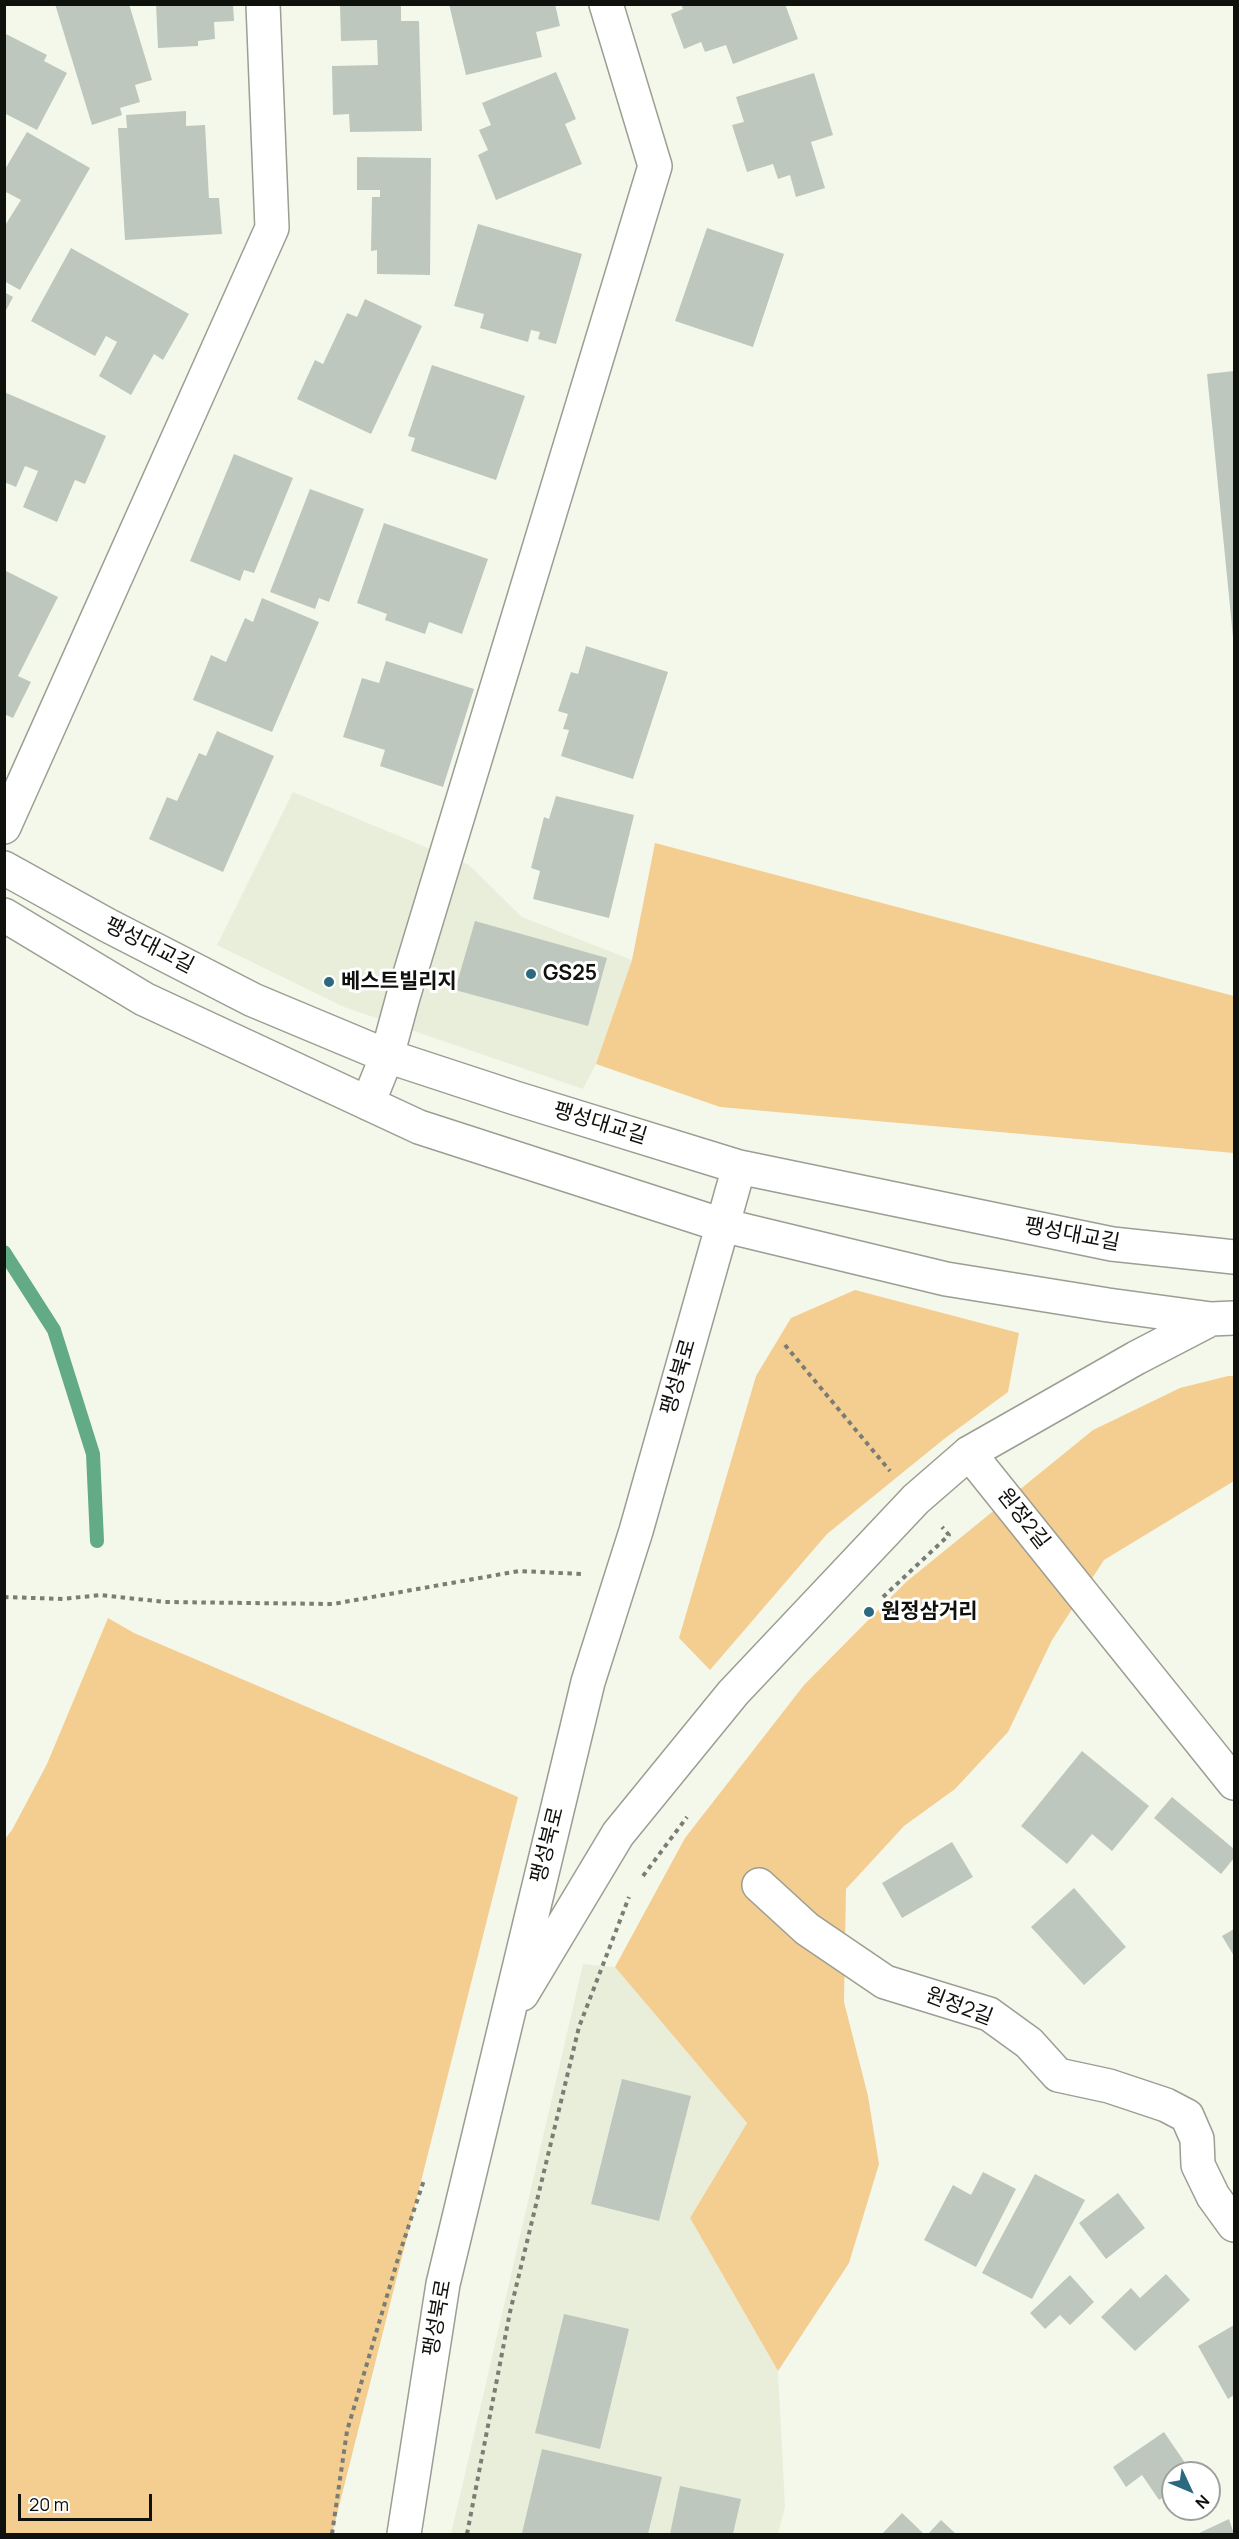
<!DOCTYPE html>
<html>
<head>
<meta charset="utf-8">
<style>
	body { margin:0 }
	#map { position:relative; width:1239px; height:2539px; overflow:hidden; background:#f4f8eb; font-family:Manrope,sans-serif }
	canvas { display:block }
	.frame { position:absolute; inset:0; border:6px solid #0f110c; pointer-events:none }
	.north { position:absolute; left:1161px; top:2461px; width:60px; height:60px; box-sizing:border-box; background:#fff; border:2px solid #9fa09e; border-radius:50%; rotate:134deg; font-size:16px; font-weight:700; line-height:24px; text-align:center; color:#0f110c }
	.north::after { content:''; display:block; margin:auto; width:21px; height:27px; background:#2a697f; clip-path:polygon(50% 0,100% 100%,50% 72%,0 100%) }
	.scale { position:absolute; left:18px; top:2494px; width:134px; height:27px; box-sizing:border-box; border:3px solid #0f110c; border-top:0; padding-left:8px; font-size:18px; line-height:21px; white-space:nowrap; color:#0f110c; -webkit-text-stroke:4px #fff; paint-order:stroke }
</style>
</head>
<body>
<div id="map">
<canvas width="1239" height="2539"></canvas>
<div class="frame"></div>
<div class="north">N</div>
<div class="scale">20 m</div>
</div>
<script>
const ctx = document.querySelector('canvas').getContext('2d');
ctx.lineJoin = 'round';
function paint(path, color) {
  ctx.fillStyle = color;
  ctx.fill(path, 'evenodd');
}
function trace(path, color, width, dash) {
  ctx.strokeStyle = color;
  ctx.lineWidth = width;
  ctx.lineCap = dash ? 'butt' : 'round';
  ctx.setLineDash(dash || []);
  ctx.stroke(path);
}
function drawText(font, color, halo, rows, align = 'center') {
  ctx.font = font + ' Manrope,"Noto Sans KR",sans-serif';
  ctx.lineWidth = 6;
  ctx.setLineDash([]);
  ctx.textBaseline = 'middle';
  ctx.strokeStyle = halo;
  ctx.fillStyle = color;
  for (const [text, x, y, turn = 0] of rows) {
    ctx.save();
    ctx.translate(x, y);
    ctx.rotate((+turn || 0) * Math.PI / 180);
    ctx.textAlign = isNaN(turn) ? turn : align;
    if (halo) ctx.strokeText(text, 0, 0);
    ctx.fillText(text, 0, 0);
    ctx.restore();
  }
}
paint(new Path2D(`
	M293,792L469,865L522,917L632,960L596,1064L583,1089L344,1007L217,945Z
	M583,1964L615,1967L747,2123L690,2218L778,2371L785,2507L778,2534H451Z`), '#e9eeda');
paint(new Path2D(`
	M655,843L1234,996V1153L720,1107L596,1064L632,960Z
	M855,1290L1019,1333L1008,1392L944,1439L827,1534L710,1670L679,1638L756,1376L791,1318Z
	M1228,1376H1234V1481L1104,1560L1052,1640L1008,1732L955,1789L904,1826L846,1889L844,2002L868,2096L879,2164L849,2263L778,2371L690,2218L747,2123L615,1967L685,1838L804,1685L906,1582L1093,1430L1180,1388Z
	M108,1618L134,1633L518,1797L332,2534H5V1839L12,1830L47,1764Z`), '#f4cd91');
trace(new Path2D(`
	M4,1252L54,1330L93,1454L97,1541`), '#63aa87', 14);
paint(new Path2D(`
	M55,4H129L152,80L135,85L140,102L120,108L122,115L92,125Z
	M156,4H233L234,21L214,22L215,39L198,41V46L158,48Z
	M401,4V21H419L422,131L350,132L349,114L333,115L332,66L378,65L377,40L341,41L340,5Z
	M449,4H555L560,26L536,32L542,57L466,75Z
	M681,4H785L798,39L733,64L726,45L705,52L701,42L684,49L671,14L683,9Z
	M4,33L47,55L44,61L67,73L37,130L4,113Z
	M556,72L576,119L565,124L582,164L496,200L478,155L488,150L479,130L491,125L482,103Z
	M814,73L833,135L811,142L825,188L796,197L790,175L778,179L773,164L747,172L732,125L744,122L736,97Z
	M186,111V126L205,125L209,198H219L222,234L125,240L118,128H127L126,115Z
	M27,132L90,168L20,290L4,281V227L21,200L4,191V171Z
	M357,157L431,158L430,275L377,274V250L371,251L372,197H380V190H357Z
	M478,224L582,254L556,344L538,339L540,332L531,330L528,342L480,328L484,314L454,306Z
	M707,228L784,254L753,347L675,321Z
	M71,248L189,314L163,360L154,354L131,395L99,376L117,342L106,336L95,356L31,321Z
	M4,292L13,297L4,314Z
	M365,299L422,326L371,434L297,399L315,360L323,364L347,313L357,317Z
	M432,365L525,396L496,480L411,451L415,438L408,436Z
	M1234,371V637H1233L1207,374Z
	M4,392L106,436L85,484L75,480L57,522L23,507L38,471L25,466L16,487L4,482Z
	M234,454L293,478L254,573L244,570L240,581L190,561Z
	M310,489L364,509L329,602L319,598L315,609L270,592Z
	M384,523L488,559L462,634L429,622L425,634L385,620L387,614L357,603Z
	M4,570L58,597L18,676L31,682L13,718L4,714Z
	M262,598L319,622L272,732L193,700L211,655L226,662L245,618L253,622Z
	M586,646L668,672L633,779L561,756L569,730L563,729L568,714L558,711L571,672L578,674Z
	M386,661L474,689L443,787L380,766L385,750L343,737L362,678L379,683Z
	M217,731L274,756L223,872L149,839L167,797L177,801L199,753L206,756Z
	M556,796L634,815L609,918L533,899L540,871L531,868L544,817L549,819Z
	M475,921L607,958L588,1026L455,990Z
	M1082,1751L1149,1806L1112,1851L1092,1834L1067,1864L1021,1826Z
	M1172,1797L1234,1849V1858L1221,1874L1154,1818Z
	M952,1842L973,1877L902,1918L882,1883Z
	M1074,1888L1126,1947L1084,1985L1031,1927Z
	M1234,1929V1956L1222,1936Z
	M622,2079L691,2096L659,2221L591,2204Z
	M983,2172L1016,2189L976,2267L924,2240L953,2185L971,2195Z
	M1035,2174L1085,2200L1032,2299L982,2273Z
	M1118,2193L1145,2228L1106,2259L1079,2223Z
	M1166,2274L1190,2300L1135,2351L1101,2317L1131,2288L1140,2298Z
	M1070,2275L1094,2302L1070,2325L1060,2315L1045,2329L1030,2313Z
	M564,2314L629,2329L600,2449L535,2433Z
	M1234,2325V2395L1228,2399L1198,2346Z
	M1164,2432L1192,2473H1173V2491L1159,2500L1142,2475L1126,2487L1113,2467Z
	M542,2449L662,2477L648,2534L522,2533Z
	M680,2486L741,2499L733,2534H670Z
	M902,2513L924,2534H882Z
	M1229,2519L1234,2534H1197Z
	M941,2520L956,2534H928Z`), '#bec7bd');
const minor = new Path2D(`
	M4,827L272,228L263,4
	M368,1103L387,1056L403,997L655,166L606,4
	M969,1453L1234,1783
	M759,1885L807,1929L885,1982L989,2014L1029,2043L1058,2075L1109,2086L1166,2105L1187,2116L1197,2139L1198,2165L1213,2196L1234,2225`);
const major = new Path2D(`
	M4,868L107,925L253,1000L387,1056L515,1098L739,1167L1112,1244L1234,1257
	M4,915L144,999L419,1127L722,1225L946,1279L1108,1305L1211,1319L1234,1318
	M522,1994L618,1834L733,1693L916,1499L969,1453L1136,1358L1211,1319
	M404,2534L443,2284L588,1682L636,1531L739,1167`);
trace(minor, '#9b9e92', 36);
trace(major, '#9b9e92', 36);
trace(new Path2D(`
	M785,1345L890,1471
	M4,1597L63,1599L100,1595L165,1602L333,1604L519,1571L581,1574
	M883,1597L949,1535L942,1527
	M643,1876L687,1817
	M332,2534L347,2431L400,2252L424,2180
	M467,2534L510,2312L579,2027L629,1897`), '#7a7d74', 4, [4.5, 4.5]);
trace(minor, '#fff', 33);
trace(major, '#fff', 33);
for (const [x, y, r, color] of [
	[531,974,6,"#2a697f"],
	[329,982,6,"#2a697f"],
	[869,1612,6,"#2a697f"]
]) {
  const dot = new Path2D();
  dot.arc(x, y, r, 0, 2 * Math.PI);
  ctx.fillStyle = color;
  ctx.fill(dot);
  trace(dot, '#fff', 2);
}
drawText('21px', '#0f110c', '#fff', [
	["팽성대교길",149,946,27],
	["팽성대교길",600,1124,17],
	["팽성대교길",1072,1235,11],
	["팽성북로",679,1377,-74],
	["원정2길",1023,1519,52],
	["팽성북로",548,1845,-76],
	["원정2길",959,2007,21],
	["팽성북로",438,2318,-80]
]);
drawText('bold 21px', '#0f110c', '#fff', [
	["GS25",543,974],
	["베스트빌리지",341,982],
	["원정삼거리",881,1612]
], 'left');
</script>
</body>
</html>
